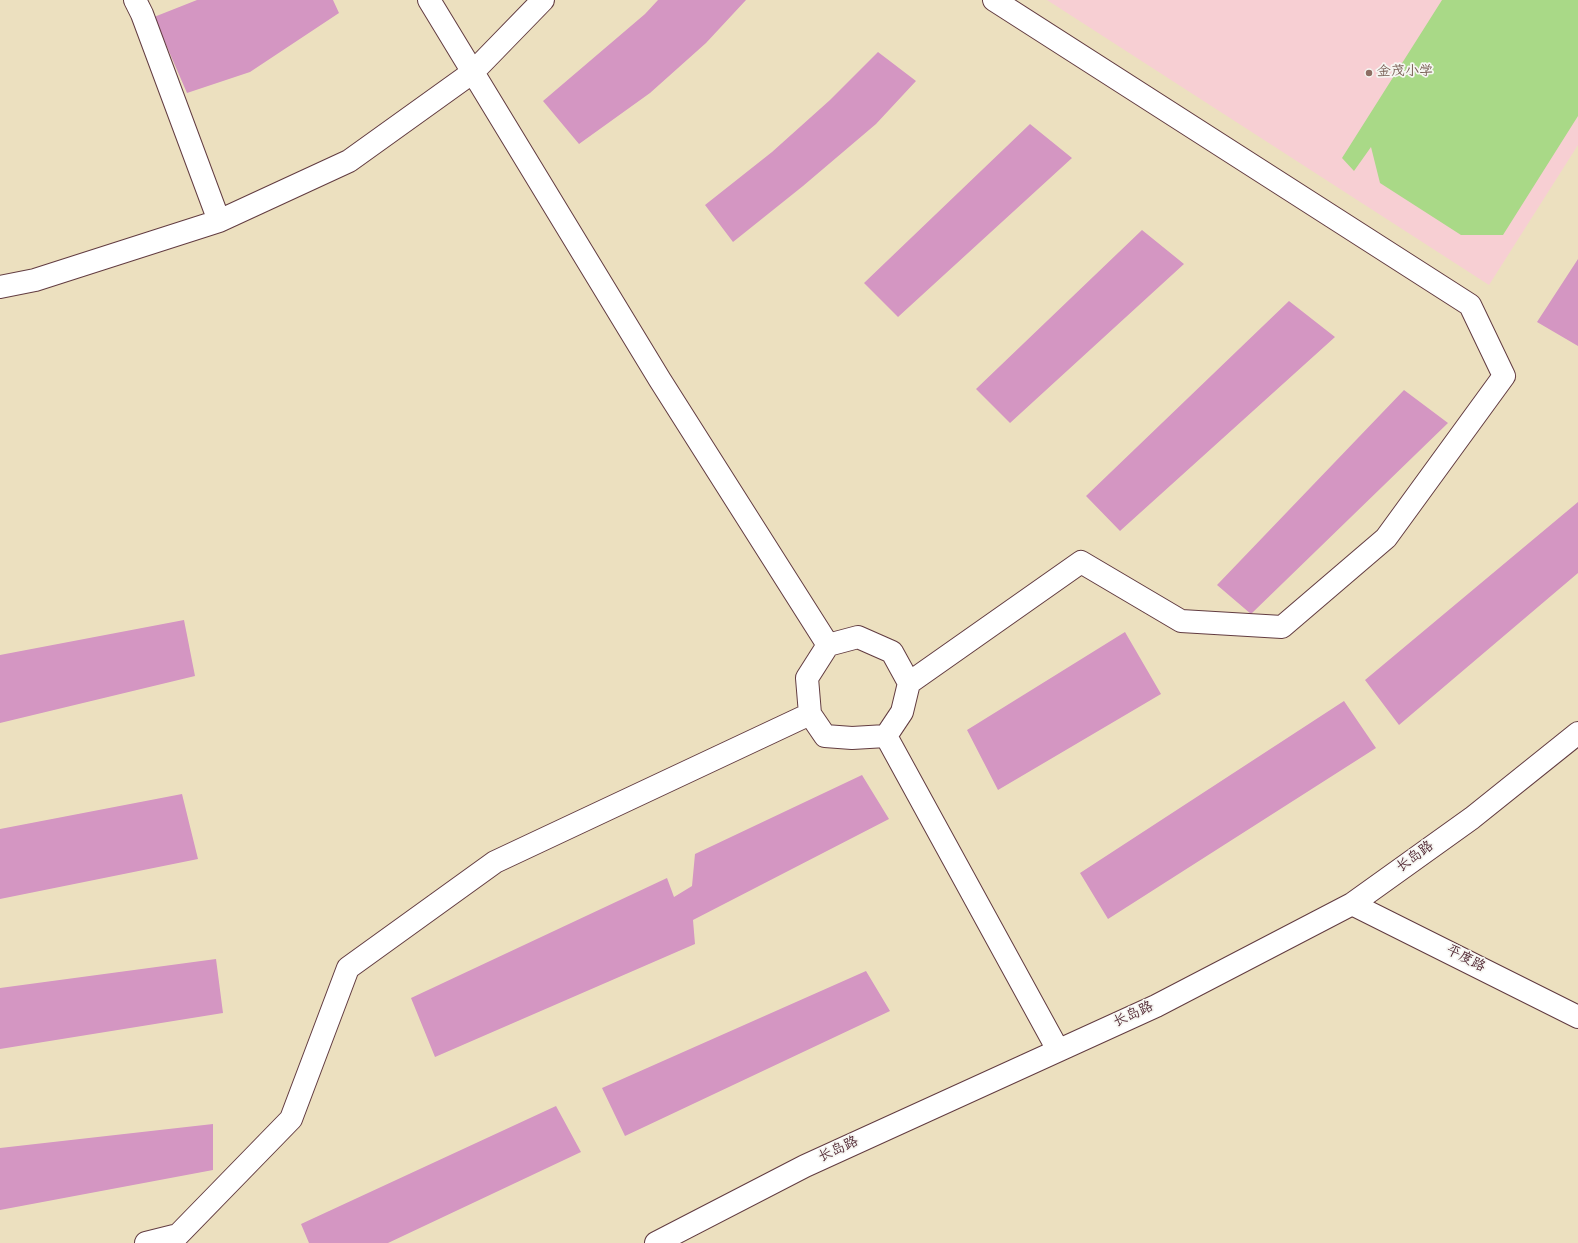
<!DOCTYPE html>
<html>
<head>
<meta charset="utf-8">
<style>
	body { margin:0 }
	canvas { display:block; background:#ece0bf }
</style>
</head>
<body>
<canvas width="1578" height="1243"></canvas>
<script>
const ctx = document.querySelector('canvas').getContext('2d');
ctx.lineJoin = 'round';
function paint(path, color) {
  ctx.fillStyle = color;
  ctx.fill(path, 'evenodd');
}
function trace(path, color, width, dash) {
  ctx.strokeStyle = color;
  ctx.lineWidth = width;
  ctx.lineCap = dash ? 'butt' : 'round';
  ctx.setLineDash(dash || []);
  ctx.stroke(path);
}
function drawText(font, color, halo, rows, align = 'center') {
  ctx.font = font + ' Dekko,"LXGW WenKai TC",sans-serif';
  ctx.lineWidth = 3.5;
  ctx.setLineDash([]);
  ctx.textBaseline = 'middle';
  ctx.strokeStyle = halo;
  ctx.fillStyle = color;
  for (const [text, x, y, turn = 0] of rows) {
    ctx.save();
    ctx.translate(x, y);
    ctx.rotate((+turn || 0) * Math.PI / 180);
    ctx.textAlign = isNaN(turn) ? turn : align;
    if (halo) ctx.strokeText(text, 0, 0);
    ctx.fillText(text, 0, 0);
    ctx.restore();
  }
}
paint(new Path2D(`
	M1047,0H1578V145L1489,285Z`), '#f7cfd3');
paint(new Path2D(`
	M1442,0H1578V116L1503,235H1461L1380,183L1371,147L1354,171L1342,158Z`), '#a9d987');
paint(new Path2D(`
	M197,0H333L339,13L250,72L187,93L154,17Z
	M658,0H746L706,43L650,93L579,144L543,101L645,14Z
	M878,52L916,81L876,124L803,186L733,242L705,205L772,152L830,100Z
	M1030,124L1072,158L898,317L864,283Z
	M1142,230L1184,264L1010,423L976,389Z
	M1578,259V346L1537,322Z
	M1289,301L1335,337L1120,531L1086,496Z
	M1404,390L1448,423L1251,614L1217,585Z
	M1578,502V573L1399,725L1365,680Z
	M184,620L195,676L0,723V655Z
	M1125,632L1161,694L998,790L967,730Z
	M1344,701L1376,748L1108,919L1080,873Z
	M862,775L889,819L693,920L695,944L435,1057L411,998L667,878L674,897L692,886L695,854Z
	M182,794L198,859L0,899V829Z
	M216,959L223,1013L0,1049V988Z
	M866,971L890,1011L625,1136L602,1088Z
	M556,1106L581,1152L388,1243H309L301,1224Z
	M213,1124V1170L0,1210V1148Z`), '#d496c2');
const minor = new Path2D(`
	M135,0L142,14L219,221
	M429,0L660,380L828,645
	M0,287L35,280L219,221L349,161L473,72L543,0
	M858,637L892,652L909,683L902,712L886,736L852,738L825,736L810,714L807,678L828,645Z
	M909,683L1081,562L1181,621L1282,627L1386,538L1504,376L1470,305L994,0
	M886,736L1058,1050
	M1352,904L1578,1017
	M146,1243L178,1235L291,1119L348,968L495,862L810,714
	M656,1243L805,1166L1156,1006L1352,904L1472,818L1578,733`);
trace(minor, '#623c41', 24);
trace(minor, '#fff', 22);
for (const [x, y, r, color] of [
	[1369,73,4,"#8d6e63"]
]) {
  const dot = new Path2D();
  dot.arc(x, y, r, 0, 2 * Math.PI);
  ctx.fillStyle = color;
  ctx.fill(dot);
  trace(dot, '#f6f6f2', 1.5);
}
drawText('14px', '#785e54', '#f6f6f2', [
	["金茂小学",1377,73]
], 'left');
drawText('14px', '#4a1f2b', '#f6f6f2', [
	["长岛路",1416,858,-36],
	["平度路",1465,960,27],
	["长岛路",1134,1016,-25],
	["长岛路",839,1151,-25]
]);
</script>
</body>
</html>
